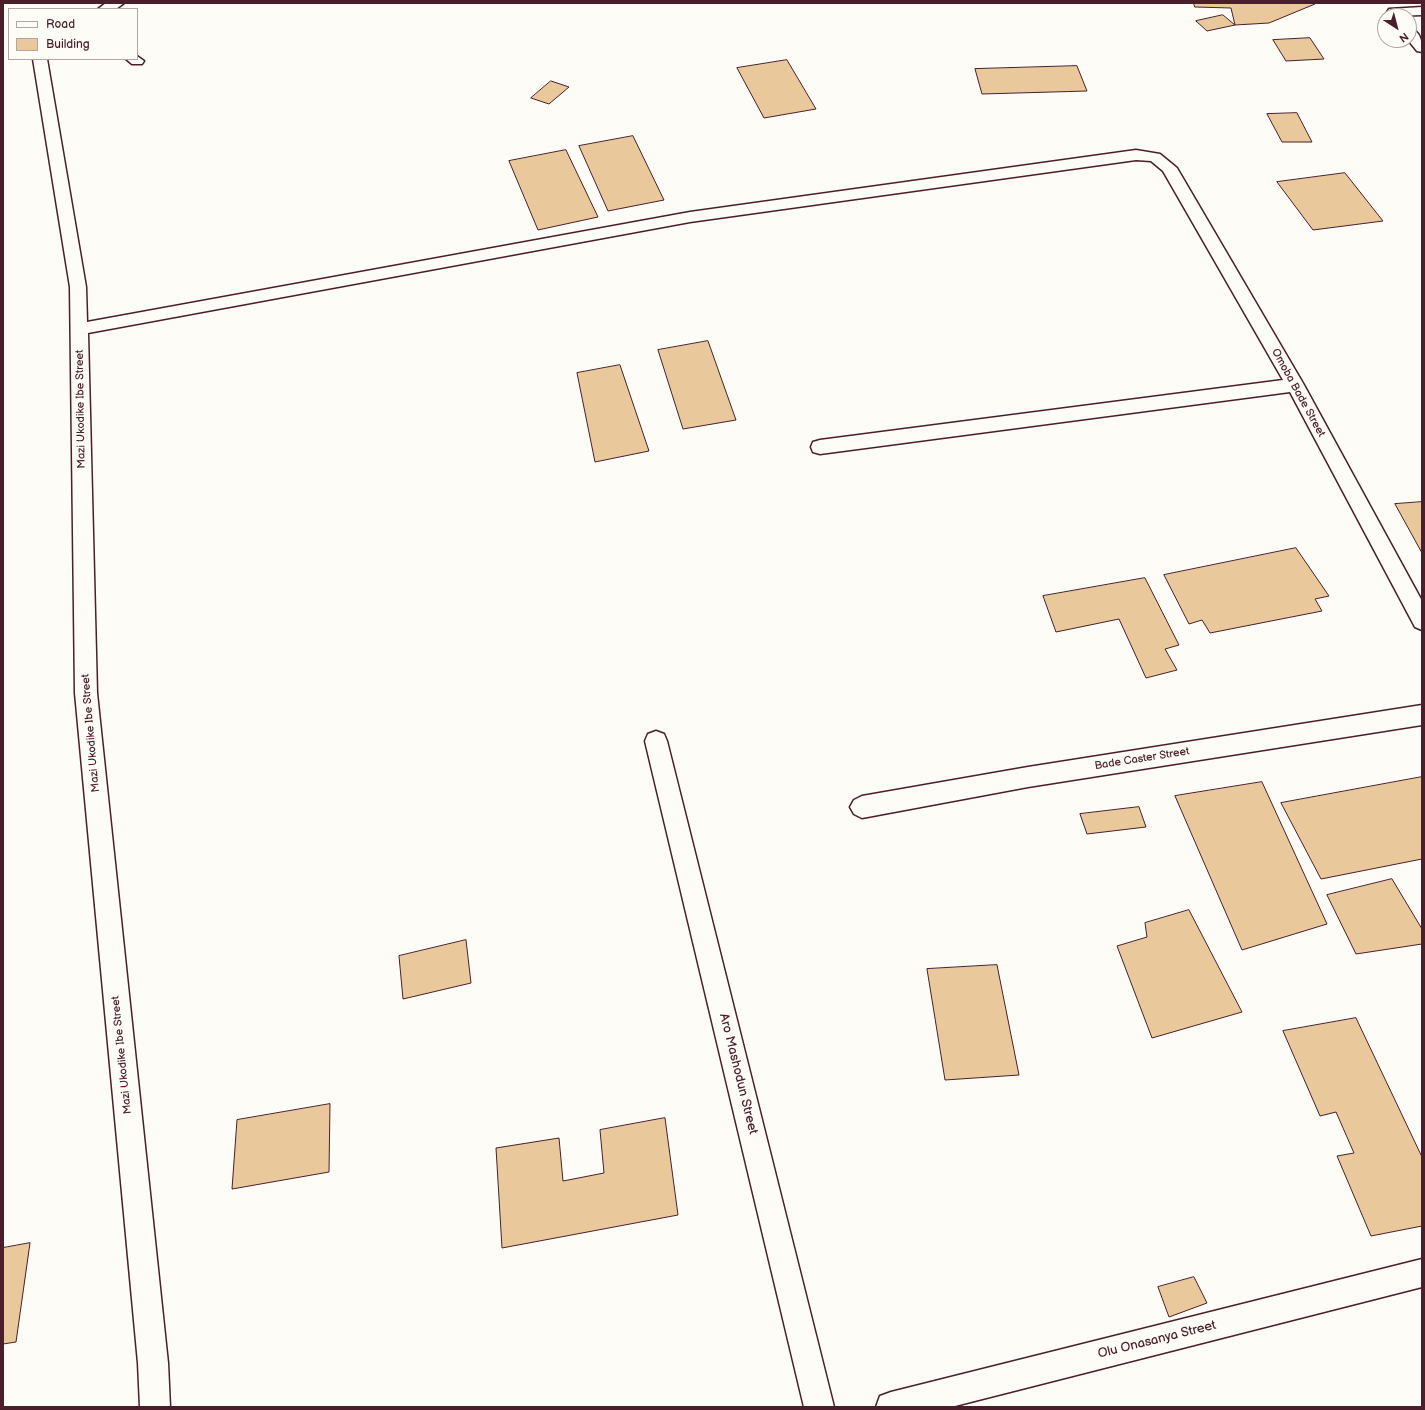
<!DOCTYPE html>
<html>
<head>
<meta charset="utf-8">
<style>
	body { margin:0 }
	#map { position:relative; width:1425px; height:1410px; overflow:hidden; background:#fdfcf7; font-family:"Balsamiq Sans",sans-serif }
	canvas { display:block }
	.frame { position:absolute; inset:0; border:4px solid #4a1f2b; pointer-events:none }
	.legend { position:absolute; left:8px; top:8px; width:130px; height:52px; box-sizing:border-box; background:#fdfcf7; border:1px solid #b5a4a5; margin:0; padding:5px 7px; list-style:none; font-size:12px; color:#4a1f2b }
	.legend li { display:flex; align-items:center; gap:8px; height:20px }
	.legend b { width:20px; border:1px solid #b5a4a5 }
	.north { position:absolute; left:1377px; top:8px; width:40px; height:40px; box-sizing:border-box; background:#fdfcf7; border:1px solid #b5a4a5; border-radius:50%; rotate:144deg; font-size:11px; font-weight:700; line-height:16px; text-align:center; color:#4a1f2b }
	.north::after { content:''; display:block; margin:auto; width:14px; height:18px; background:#4a1f2b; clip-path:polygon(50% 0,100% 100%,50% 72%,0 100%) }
</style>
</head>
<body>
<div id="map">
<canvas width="1425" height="1410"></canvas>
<div class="frame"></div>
<ul class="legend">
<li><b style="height:5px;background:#fdfcf7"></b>Road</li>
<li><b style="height:11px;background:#e9c89b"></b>Building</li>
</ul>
<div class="north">N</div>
</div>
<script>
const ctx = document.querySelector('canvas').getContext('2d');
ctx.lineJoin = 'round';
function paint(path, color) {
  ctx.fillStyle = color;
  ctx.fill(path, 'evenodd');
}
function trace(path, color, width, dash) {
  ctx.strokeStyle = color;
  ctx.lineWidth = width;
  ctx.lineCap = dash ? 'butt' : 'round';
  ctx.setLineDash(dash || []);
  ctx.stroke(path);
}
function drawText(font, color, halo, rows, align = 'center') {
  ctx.font = font + ' "Balsamiq Sans",sans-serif';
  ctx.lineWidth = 3.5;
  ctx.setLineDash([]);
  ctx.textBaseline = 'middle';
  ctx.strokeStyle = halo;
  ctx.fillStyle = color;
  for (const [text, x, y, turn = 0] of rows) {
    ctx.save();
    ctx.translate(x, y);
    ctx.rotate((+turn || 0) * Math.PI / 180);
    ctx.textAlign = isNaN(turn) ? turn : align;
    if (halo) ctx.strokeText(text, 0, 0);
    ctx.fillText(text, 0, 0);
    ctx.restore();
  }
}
const building = new Path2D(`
	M1194,3H1315V4L1269,23L1235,25L1231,8L1195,7Z
	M1223,15L1235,25L1207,31L1196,21Z
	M1310,38L1324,59L1286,61L1273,40Z
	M787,60L816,109L764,118L737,68Z
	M1077,66L1087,91L982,94L975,69Z
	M551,81L569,87L549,104L531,98Z
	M1297,113L1312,142H1282L1267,114Z
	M633,136L664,200L608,211L579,146Z
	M566,150L598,217L538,230L509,161Z
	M1345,173L1383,221L1313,230L1277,182Z
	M708,341L736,420L683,429L658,350Z
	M620,365L649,451L595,462L577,373Z
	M1422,502V553L1395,504Z
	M1296,548L1329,596L1315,599L1322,611L1210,633L1202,620L1189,624L1164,575Z
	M1145,578L1179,645L1165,649L1177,670L1146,678L1119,619L1056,632L1043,596Z
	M1422,777V859L1321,879L1281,803Z
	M1262,782L1327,924L1242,950L1175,796Z
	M1139,807L1146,827L1087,834L1080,814Z
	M1392,879L1422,929V944L1356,954L1327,895Z
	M1189,910L1242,1012L1152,1038L1117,946L1147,937L1145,923Z
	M466,940L471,983L403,999L399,956Z
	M997,965L1019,1075L945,1080L927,969Z
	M1356,1018L1422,1157V1226L1371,1236L1337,1156L1354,1153L1336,1112L1320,1116L1283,1031Z
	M330,1104L329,1172L232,1189L237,1120Z
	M665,1118L678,1215L502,1248L496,1148L559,1138L563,1181L604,1173L600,1130Z
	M30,1243L16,1342L3,1344V1248Z
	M1194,1277L1207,1303L1169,1317L1158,1287Z`);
paint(building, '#e9c89b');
trace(building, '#4a1f2b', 1);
const minor = new Path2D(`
	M106,3H124L116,9H98Z
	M1422,7V15L1394,16L1389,15L1387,12L1389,9Z
	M1409,28C1421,31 1422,42 1422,52L1417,51L1408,40Z
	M137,56L144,61L142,64H132L126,59H137Z
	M33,59H47L86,287L87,322L690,212L1136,150L1160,154L1177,168L1304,385L1422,601V630L1415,627L1290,392L820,454L813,452L811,447L813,442L820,440L1283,380L1163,171L1151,161L1136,160L690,222L88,333L97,693L168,1363L170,1407H140L138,1363L75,693L70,287Z
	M1422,705V725L1028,787L862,818L854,814L850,807L854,800L862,796L1028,767Z
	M656,731L664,734L667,741L834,1407H804L645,741L648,734Z
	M1422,1259V1287L951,1407H876L880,1396L891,1392Z`);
trace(minor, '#4a1f2b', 3);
paint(minor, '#fdfcf7');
drawText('11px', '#4a1f2b', '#fdfcf7', [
	["Omoba Bade Street",1298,393,61],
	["Mazi Ukodike Ibe Street",81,409,-91],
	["Mazi Ukodike Ibe Street",91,733,-95],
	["Bade Caster Street",1142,759,-9],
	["Mazi Ukodike Ibe Street",122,1055,-96]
]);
drawText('13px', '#4a1f2b', '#fdfcf7', [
	["Aro Mashodun Street",738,1074,76],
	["Olu Onasanya Street",1157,1340,-14]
]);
</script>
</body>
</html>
